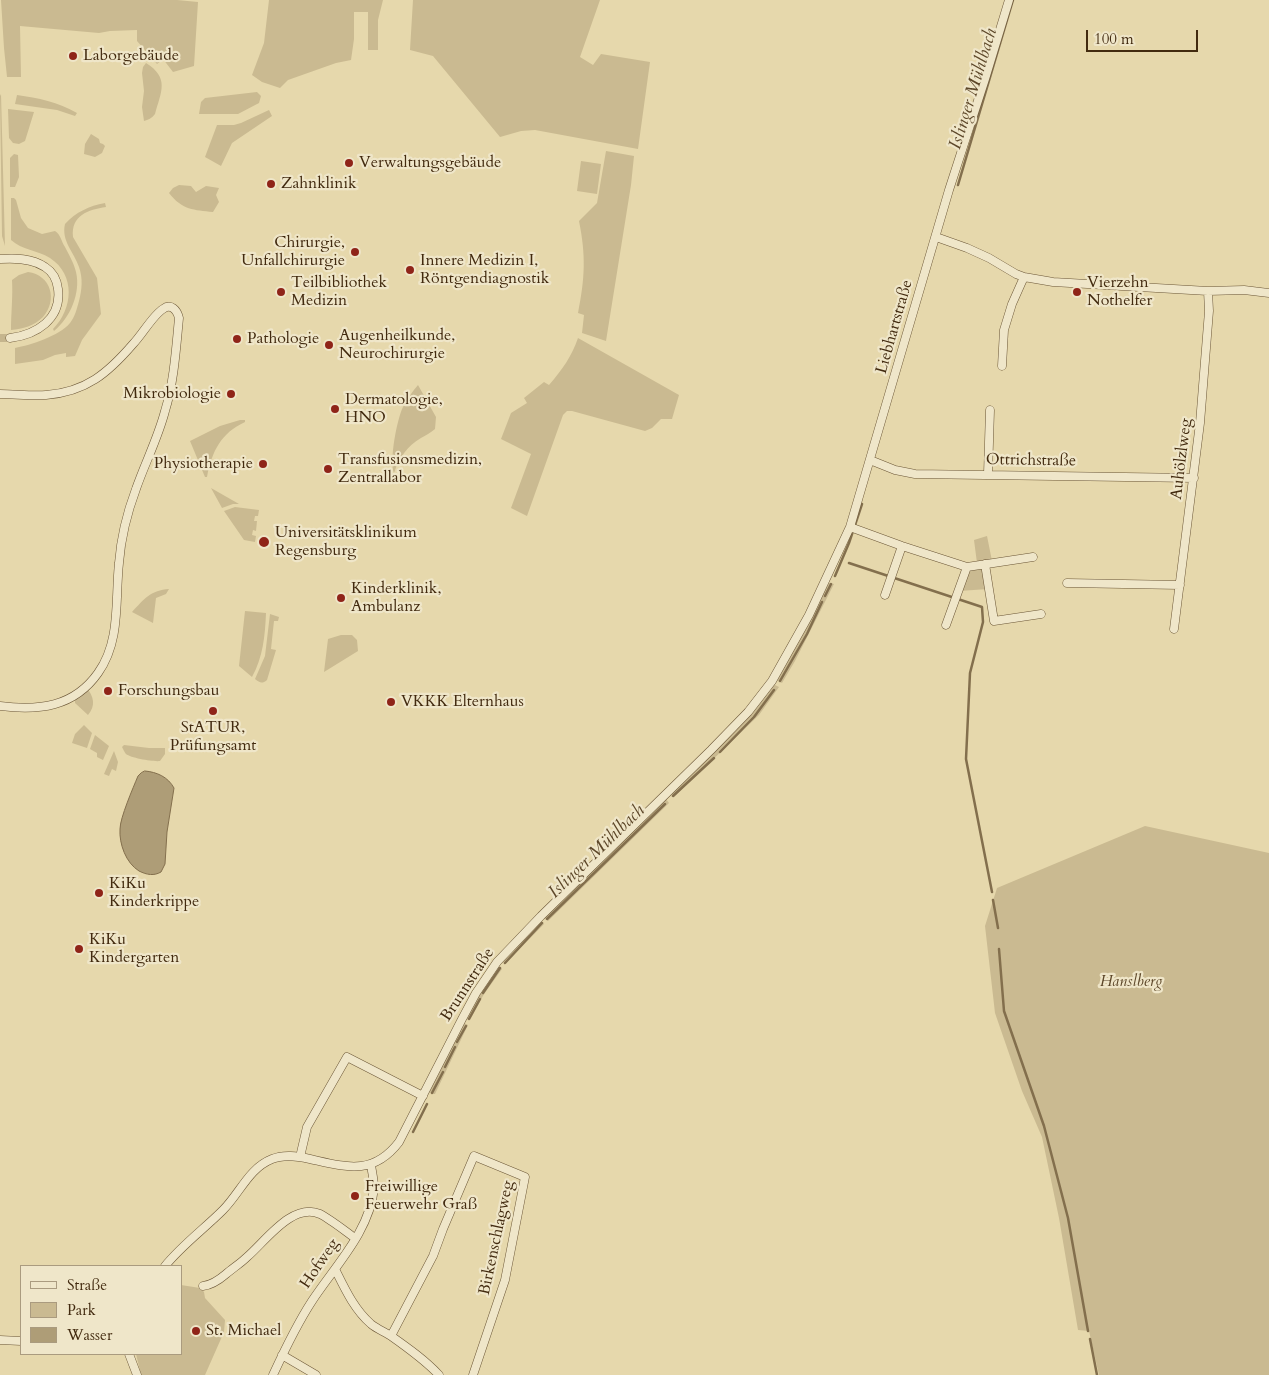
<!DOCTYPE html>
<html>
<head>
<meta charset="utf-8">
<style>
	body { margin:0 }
	#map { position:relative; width:1269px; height:1375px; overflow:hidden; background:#e6d8ac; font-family:Cardo,serif }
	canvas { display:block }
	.legend { position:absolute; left:20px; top:1265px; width:162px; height:90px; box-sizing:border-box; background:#efe6c9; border:1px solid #aa9b7f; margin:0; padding:6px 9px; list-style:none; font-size:15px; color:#422a0f }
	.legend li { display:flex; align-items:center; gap:10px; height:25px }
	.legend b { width:25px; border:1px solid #aa9b7f }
	.scale { position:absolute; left:1086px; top:30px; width:112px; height:22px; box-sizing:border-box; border:2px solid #422a0f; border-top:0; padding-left:6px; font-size:15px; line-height:18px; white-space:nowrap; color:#422a0f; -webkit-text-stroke:4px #efe6c9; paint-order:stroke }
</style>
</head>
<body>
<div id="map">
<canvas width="1269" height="1375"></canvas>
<ul class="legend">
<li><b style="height:6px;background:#efe6c9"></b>Straße</li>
<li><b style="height:14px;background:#caba91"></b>Park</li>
<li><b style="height:14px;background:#ae9d77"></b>Wasser</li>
</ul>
<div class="scale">100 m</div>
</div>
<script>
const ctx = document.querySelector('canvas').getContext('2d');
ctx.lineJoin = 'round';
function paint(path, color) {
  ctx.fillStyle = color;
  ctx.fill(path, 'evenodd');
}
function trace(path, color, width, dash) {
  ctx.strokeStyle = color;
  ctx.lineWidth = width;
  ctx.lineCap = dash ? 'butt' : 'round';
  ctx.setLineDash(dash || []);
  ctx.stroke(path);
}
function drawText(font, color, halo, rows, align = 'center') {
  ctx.font = font + ' Cardo,serif';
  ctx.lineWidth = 4.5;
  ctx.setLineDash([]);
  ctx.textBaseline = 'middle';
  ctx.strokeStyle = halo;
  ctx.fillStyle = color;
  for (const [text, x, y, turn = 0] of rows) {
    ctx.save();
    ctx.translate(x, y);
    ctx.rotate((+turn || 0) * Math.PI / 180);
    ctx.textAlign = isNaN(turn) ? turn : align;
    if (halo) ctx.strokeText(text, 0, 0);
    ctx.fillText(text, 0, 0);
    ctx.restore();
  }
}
paint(new Path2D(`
	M1,0H177L198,2L194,66L173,72L163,59L157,64L137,41V30L110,31L99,33L20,26L21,77H7L4,48Z
	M269,0H383L378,20V50H368V12H354V39L351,60L336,63L288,80L280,88L262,82L252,75L264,43Z
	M413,0H600L580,57L593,65L601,54L650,62L638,149L535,130L521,131L500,137L433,56L410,50Z
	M146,63C170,78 161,92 155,114C152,118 148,120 144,121L142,107L144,91L142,73L143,67Z
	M257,92L261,96L259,103L238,114H199L201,102L205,98Z
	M1,94L5,246L2,236L0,96Z
	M17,95C38,98 58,102 77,113L75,116L57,110L15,104Z
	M8,109L34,112L25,141L19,144L13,143L9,138Z
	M269,110L272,116L232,143L221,166L205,157L217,125H234L241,123Z
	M91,134L99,139L100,143L103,144L105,146L102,153L95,157L84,154L85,144Z
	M606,151L634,156L631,185L606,341L582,333L584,315L578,313C585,278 586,256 579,221L597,203Z
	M14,154L18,155L19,177L15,187H10V158Z
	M581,161L601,164L597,194L577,191Z
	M179,185L191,186L196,192L206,186L219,188L216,195L219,202L213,212C194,210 182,210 169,193L173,188Z
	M11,198H14L16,200L21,218L28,228L42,234L55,231C61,235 61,241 65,247C69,255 74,263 76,272C81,293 70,318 54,331L53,329C73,309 76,275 50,258C37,250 22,250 11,240Z
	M105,203L106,207C88,210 71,215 73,237L97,278L101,314L82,340L75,356L66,357V353L55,355L43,360L15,364V348C31,345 59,336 70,323C75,317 77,308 79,301C82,290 83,278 79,267C74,252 61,241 65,224C76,212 89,206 105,203Z
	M28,272C51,275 58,300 43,317C34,326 23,329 11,330C11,313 13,297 12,280L19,275Z
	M578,338L679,395L672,419H661L652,428L645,431L572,411H567L563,415L527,516L511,508L531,454L501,439L511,413L527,403L524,398L544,382L549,385C562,370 572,356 578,338Z
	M418,385L436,417L435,429C430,433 426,435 421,438C407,446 399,458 394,473C389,461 397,419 403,407C407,399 412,392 418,385Z
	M240,420H245V422C221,433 212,451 207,477H205L190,441L220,426Z
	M211,488L239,504H233L222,508Z
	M235,507L259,510L258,516H255L254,521H257L256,531L253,530L252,535L256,536L255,542L244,540L224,511Z
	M987,536L992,561L977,563L974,540Z
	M984,566L988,589L959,591L968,568Z
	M829,583L834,584L795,661L782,683L778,681L777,678Z
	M169,589L166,594L156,598L153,623L132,612C144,599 151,590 169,589Z
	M245,611L266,613C265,636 263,657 252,677L239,666Z
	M270,614L279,617L278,621H274L271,649L276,650L267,680C262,684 260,683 255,679L265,656Z
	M341,635H352L357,640L358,651L324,672L328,639Z
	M773,684L779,687L759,715L674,797L671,793Z
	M86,687C94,696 96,706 88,715L75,703V700Z
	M84,725L92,733L87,748L72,743L75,734Z
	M95,735L109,746L103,760L97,757V753L90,749Z
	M124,745L149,748H165V754L160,761C154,762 131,758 126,754C125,753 123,749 122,747Z
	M114,751L118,762L116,771L112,769L109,776L104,774Z
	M666,799L669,803L548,921L543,916Z
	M1145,826L1269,853V1375H1099L1089,1331L1078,1330L1059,1218L1042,1137L1022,1091L995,1013L985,926L997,888Z
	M540,920L544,924L505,964L501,960Z
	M497,965L502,969L484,994L470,1020L466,1019L481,989Z
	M464,1023L468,1025L435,1094H433L429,1092L462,1024Z
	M181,1285L200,1288L204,1292L205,1298L225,1320L224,1332L205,1375H141L136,1354H181Z`), '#caba91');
const water = new Path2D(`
	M145,771C157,772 168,777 174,788L167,832L165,864L161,872C154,876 147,875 139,871C126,863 119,844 120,829C120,818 133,788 138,776L141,773Z`);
paint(water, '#ae9d77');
trace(water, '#836f4d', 1);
trace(new Path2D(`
	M958,185L1013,0
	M849,563L982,607L983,622L970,673L966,759L992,892
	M835,576L849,543L862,504
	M825,596L831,584
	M780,681L807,634L822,602
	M720,752L754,717L774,690
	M673,796L714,758
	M993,900L998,928
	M547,919L665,804
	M999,949L1004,1011L1044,1126L1068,1218L1088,1331
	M505,963L542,923
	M483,993L500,968
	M469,1019L480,999
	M457,1042L466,1026
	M445,1067L455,1047
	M432,1093L443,1072
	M413,1132L427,1104
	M1090,1339L1097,1375`), '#836f4d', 2.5);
trace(new Path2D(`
	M0,338H10`), '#c5b58d', 8, [8, 4]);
const minor = new Path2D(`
	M936,237L967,248L989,258L1016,274L1024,277L1053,282L1208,291L1244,290L1269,293
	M0,259C15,258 32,258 45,267C53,272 57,280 58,289C62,319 36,335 10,338
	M1002,366L1004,330L1012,304L1024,277
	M0,394C15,394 31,396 46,395C86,392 108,373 133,344C142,335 153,315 163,309C171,303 177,310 179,318C176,349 174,382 165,411C158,438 145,463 136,489C127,513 121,537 119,563C115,600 121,641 98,673C74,707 39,711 0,706
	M870,460L895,470L915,474L1194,478
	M988,474L990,410
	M850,527L902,546L967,567L1033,557
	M985,564L994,621L1041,614
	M1067,583L1180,585
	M885,595L902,546
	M946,625L967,567
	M1174,629L1200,423L1209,311L1208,291
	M300,1157L307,1127L347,1057L423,1096
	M165,1266C182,1245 204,1229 223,1210C240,1193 249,1168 272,1159C284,1154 297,1156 310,1159C346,1167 373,1176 399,1142L462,1019L476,993L497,962L541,916L711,750L748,712L772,681L809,615L850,527L949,190L985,79L1009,0
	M335,1269C345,1289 354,1309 371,1324C377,1329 385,1332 391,1336C408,1348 425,1360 439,1375
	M203,1286C212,1285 219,1280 226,1274C233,1268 241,1263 247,1257C265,1242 292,1202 320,1214C330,1219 345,1231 355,1238
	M391,1336L433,1256L443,1229L474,1156L525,1177L505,1280L473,1375
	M0,1340L21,1341
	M129,1354L137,1375
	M282,1355L316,1375
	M273,1375C285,1349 297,1324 312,1301C335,1266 370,1231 374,1188C374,1180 372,1172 371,1165`);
trace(minor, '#6b5636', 9);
trace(minor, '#efe6c9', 8);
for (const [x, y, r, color] of [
	[73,56,5,"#8f2418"],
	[349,163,5,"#8f2418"],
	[271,184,5,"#8f2418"],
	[355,252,5,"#8f2418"],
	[410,270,5,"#8f2418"],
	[281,292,5,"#8f2418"],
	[1077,292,5,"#8f2418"],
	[237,339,5,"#8f2418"],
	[329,345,5,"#8f2418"],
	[231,394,5,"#8f2418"],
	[335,409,5,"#8f2418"],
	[263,464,5,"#8f2418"],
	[328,469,5,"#8f2418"],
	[264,542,6,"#8f2418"],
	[341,598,5,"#8f2418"],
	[108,691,5,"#8f2418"],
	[391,702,5,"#8f2418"],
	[213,711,5,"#8f2418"],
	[99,893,5,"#8f2418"],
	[79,949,5,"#8f2418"],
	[355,1196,5,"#8f2418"],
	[196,1331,5,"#8f2418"]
]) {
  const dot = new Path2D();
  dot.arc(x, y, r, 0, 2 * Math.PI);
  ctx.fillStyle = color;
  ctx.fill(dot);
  trace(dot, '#efe6c9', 2);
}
drawText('16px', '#422a0f', '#efe6c9', [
	["Laborgebäude",83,56],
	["Verwaltungsgebäude",359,163],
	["Zahnklinik",281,184],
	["Chirurgie,",345,243,"right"],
	["Unfallchirurgie",345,261,"right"],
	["Innere Medizin I,",420,261],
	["Röntgendiagnostik",420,279],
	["Teilbibliothek",291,283],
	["Medizin",291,301],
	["Vierzehn",1087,283],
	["Nothelfer",1087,301],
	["Augenheilkunde,",339,336],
	["Neurochirurgie",339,354],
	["Pathologie",247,339],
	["Mikrobiologie",221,394,"right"],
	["Dermatologie,",345,400],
	["HNO",345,418],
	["Transfusionsmedizin,",338,460],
	["Zentrallabor",338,478],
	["Physiotherapie",253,464,"right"],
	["Universitätsklinikum",275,533],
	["Regensburg",275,551],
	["Kinderklinik,",351,589],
	["Ambulanz",351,607],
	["Forschungsbau",118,691],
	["VKKK Elternhaus",401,702],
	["StATUR,",213,728,"center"],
	["Prüfungsamt",213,746,"center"],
	["KiKu",109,884],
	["Kinderkrippe",109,902],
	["KiKu",89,940],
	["Kindergarten",89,958],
	["Freiwillige",365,1187],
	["Feuerwehr Graß",365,1205],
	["St. Michael",206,1331]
], 'left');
drawText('16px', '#422a0f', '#efe6c9', [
	["Liebhartstraße",895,327,-74],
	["Auhölzlweg",1182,459,-83],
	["Ottrichstraße",1031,461,1],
	["Brunnstraße",468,985,-57],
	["Birkenschlagweg",497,1238,-78],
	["Hofweg",320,1264,-56]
]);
drawText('italic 16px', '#5d4729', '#efe6c9', [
	["Hanslberg",1131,982]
]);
drawText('italic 18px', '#5d4729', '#efe6c9', [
	["Islinger Mühlbach",974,89,-73],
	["Islinger Mühlbach",597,852,-44]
]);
</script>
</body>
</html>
